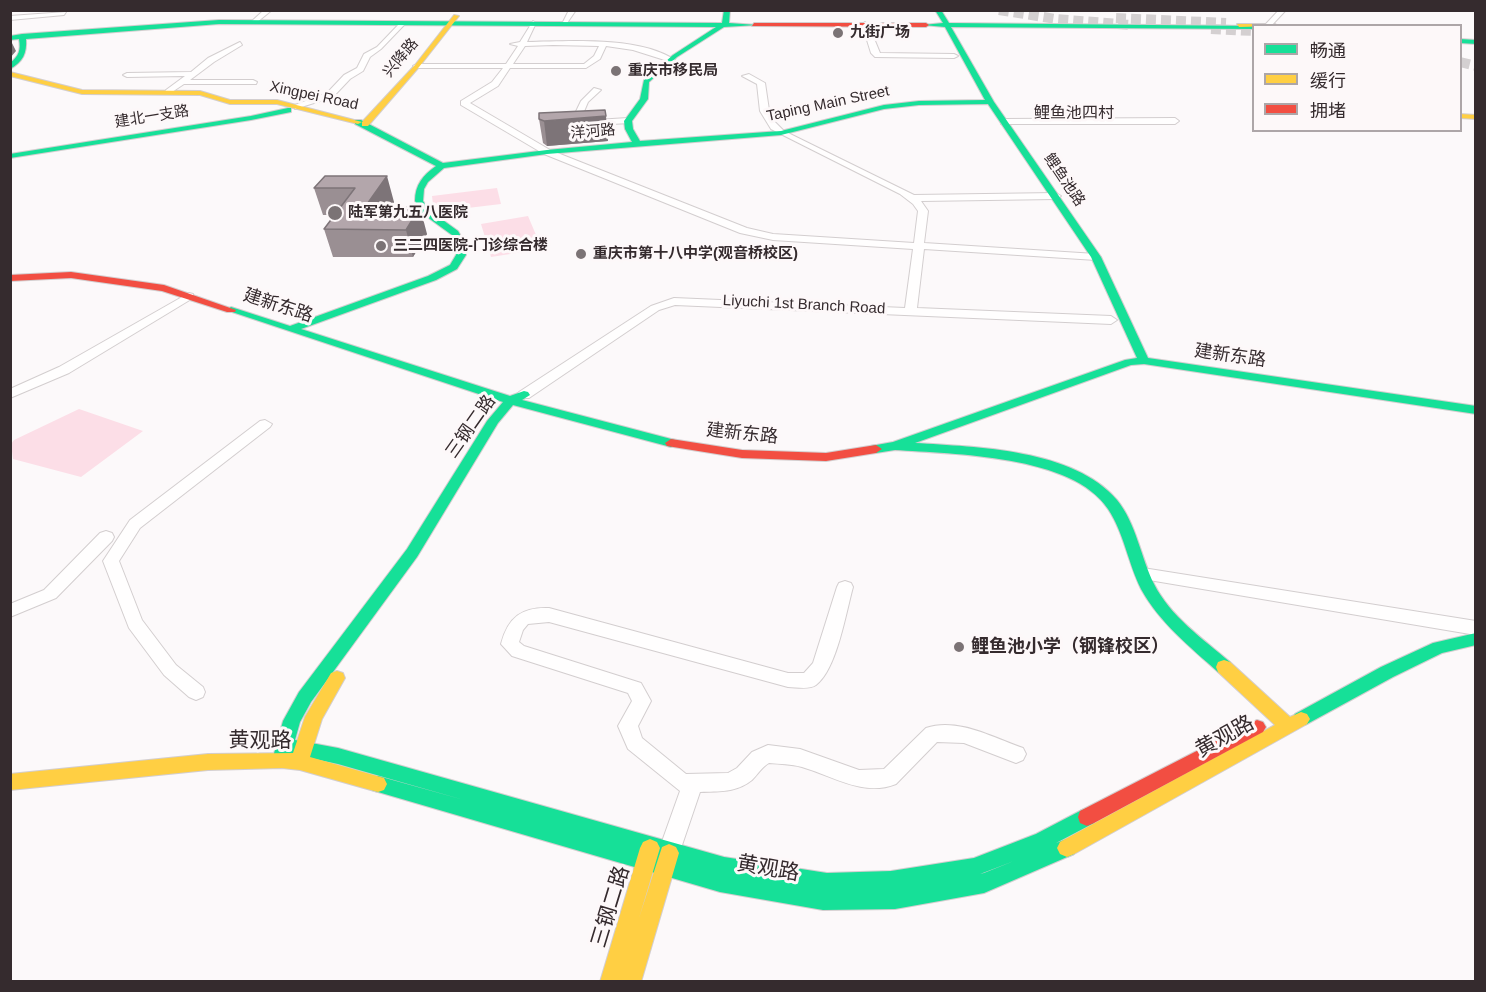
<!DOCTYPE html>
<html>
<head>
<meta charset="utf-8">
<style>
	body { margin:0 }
	#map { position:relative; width:1486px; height:992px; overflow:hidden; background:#fcf9fa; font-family:Helvetica,"Noto Sans SC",sans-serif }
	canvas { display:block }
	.frame { position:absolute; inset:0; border:12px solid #352b2e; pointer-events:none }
	.legend { position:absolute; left:1252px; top:24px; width:210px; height:108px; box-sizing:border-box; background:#fdf8f9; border:2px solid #ada6a8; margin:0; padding:8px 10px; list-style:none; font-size:18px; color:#352b2e }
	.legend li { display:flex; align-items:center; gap:12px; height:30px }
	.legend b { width:30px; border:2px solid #ada6a8 }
</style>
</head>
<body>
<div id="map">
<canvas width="1486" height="992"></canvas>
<div class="frame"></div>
<ul class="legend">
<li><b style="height:8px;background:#16e098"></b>畅通</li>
<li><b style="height:8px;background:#ffcf43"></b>缓行</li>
<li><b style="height:8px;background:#f24e42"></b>拥堵</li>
</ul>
</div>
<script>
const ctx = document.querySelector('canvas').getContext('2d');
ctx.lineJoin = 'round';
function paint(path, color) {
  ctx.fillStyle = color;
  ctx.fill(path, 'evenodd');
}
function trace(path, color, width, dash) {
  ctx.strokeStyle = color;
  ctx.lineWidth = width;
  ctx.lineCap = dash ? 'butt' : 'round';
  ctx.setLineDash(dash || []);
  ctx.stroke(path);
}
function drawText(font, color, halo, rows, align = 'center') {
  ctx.font = font + ' Helvetica,"Noto Sans SC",sans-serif';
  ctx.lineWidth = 6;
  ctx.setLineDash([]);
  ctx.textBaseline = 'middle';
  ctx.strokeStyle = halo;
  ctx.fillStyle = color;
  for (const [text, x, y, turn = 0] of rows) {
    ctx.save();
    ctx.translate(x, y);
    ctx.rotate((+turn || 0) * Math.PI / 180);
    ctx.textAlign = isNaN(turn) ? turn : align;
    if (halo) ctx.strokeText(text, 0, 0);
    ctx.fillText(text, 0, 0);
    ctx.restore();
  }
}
paint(new Path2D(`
	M497,188L501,204L434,212L432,196Z
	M528,216L542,249L491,257L481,224Z
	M79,409L143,431L81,477L13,459L11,444L14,440Z`), '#fcdee7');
trace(new Path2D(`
	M999,10L1056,19L1132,25
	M1116,18L1226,23
	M1211,29L1254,31
	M1460,62L1476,66`), '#d4d0d1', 10, [10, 5]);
const street = new Path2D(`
	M264,10H272L256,23H252V21Z
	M569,10H576L565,26H561Z
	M1279,10H1286L1271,26H1264Z
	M66,12L64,15L10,20V16Z
	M533,21L536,23L527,42C568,41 640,36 675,60L671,62L633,50L606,46L600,59L586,68H510L498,86L470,103L550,150L747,228L773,234L914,243L918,211L913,204L900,194L771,129L760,111L757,84L742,76L749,74L765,83L770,117L784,131L914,195L1056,193L1061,196L1056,199L921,201L928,211L924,243L1096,254L1101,257L1096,260L924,249L917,308L1111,316L1117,320L1111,324L675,305L659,310L529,398H519L517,395L519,392L651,306L674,298L905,308L913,249L773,240L740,233L544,154L461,105V101L492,82L503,68H417L413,66L417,64H506L518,46L510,44L520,42ZM553,45L599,46L594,56L584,64H513L525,46Z
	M865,22L868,24L880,53L954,54L958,56L954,58L875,57L871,53L862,24Z
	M400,23L405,24L381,49L370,57L363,71L350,79L333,97L295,109V105L327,93L344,75L357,68L364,54L377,47Z
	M240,42L242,45L214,62L190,80H253L257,82L256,84H184L169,94L165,92L166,90L185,76L127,77L123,75L127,73L191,72L208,58Z
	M594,88L601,90L588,102L580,121L628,118L631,119V123L571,126L570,124L581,101Z
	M1004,119L1175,118L1179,121L1175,124H1001V120Z
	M189,293L193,294V298L69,373L10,398V389L59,367Z
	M265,420L272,424L270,427L140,528L119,561L142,620L176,665L203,687L205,692L203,697L196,700L189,697L164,675L129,628L103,561L130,520L260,421Z
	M106,531L112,533L114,537L112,541L56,598L10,617V604L44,590L100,533Z
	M1143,568L1476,621V635L1137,578L1135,574L1137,570Z
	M845,581L851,583L853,587C846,612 837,669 816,685C809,690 796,687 788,687L549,622L528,624L523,630L519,642L524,646L641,683L651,701L638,726L642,738L686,774L728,773L737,768L752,752L768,745L800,749L859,770L884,769L926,728C957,717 994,738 1023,748L1026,754L1023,760L1016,763L964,743L937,742L896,784C863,797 833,776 802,767C791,764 780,764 769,763C762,767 758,774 752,780C736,793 719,791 700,792L678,857L670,860L662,857L659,850L680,791L628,749L618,726L632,701L628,693L512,656L501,644C508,617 522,607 549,608L788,673H804L813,663L837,587L839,583Z`);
const fast = new Path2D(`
	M724,10H730L729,23L757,25L724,27L677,57L649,82L648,99L632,121L633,129L640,141L781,131L884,105L919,101L985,100L945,27L923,25L943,23L935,10H941L949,23L1255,26L1254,29L951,27L994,102L1101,257L1148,358L1476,406V414L1144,364L1131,365L915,443C977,447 1074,449 1117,500C1136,523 1141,558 1154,584C1170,616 1203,639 1230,662L1232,667L1230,672L1224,674L1218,672C1190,647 1159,622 1141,589C1128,563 1124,533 1108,509C1073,455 953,454 895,450L876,453L870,449L871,446L893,442L1125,360L1137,358L1091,257L988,104L919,105L884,109L781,135L547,154L444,168L428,182L424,189L423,201L429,210L458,231L463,240L466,255L457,269L436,280L301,329L510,396L524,391L528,392L530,395L522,400L675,440L677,443L671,447L513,405L498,423L417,557L311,702L300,722L295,740L338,748L724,857L827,873L891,871L974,858L1036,834L1080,811L1087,808L1094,811L1096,817L1094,823L1056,843L1067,839L1074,842L1077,848L1074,854L984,893L895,909L823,910L720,892L378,792L372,790L369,784L372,778L378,776L464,800L338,764L292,754L288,762L282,765L276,762L273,757L283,721L299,692L407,549L487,421L503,402L226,310L231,307L290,326L428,276L450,265L456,255L452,235L423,214L415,201C415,185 423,175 436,166L355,124V120H361L443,163L547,150L632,142L625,129L624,121L640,99L644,80L673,55L716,27L219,24L26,39C27,53 23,62 10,69V63C19,56 21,50 19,39L10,40V36L22,34L219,20L722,23ZM1014,861L984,873L980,874Z
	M1460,39L1476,40V44L1460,43Z
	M288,108H291V112L251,120L10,158V154L251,116Z
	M1476,633V645L1442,653L1393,677L1307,724L1301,726L1295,724L1292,719L1295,714L1381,667L1433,643Z`);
const slow = new Path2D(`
	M454,15L459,16L419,67L368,126H362V122L415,65Z
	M1237,24H1275L1278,26L1239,27Z
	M10,72L82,90L200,91L230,100H277L362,122L358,124L277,104H230L200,95L82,94L10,76Z
	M1460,114L1476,115V119L1460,118Z
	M1224,660L1230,662L1290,717L1301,712L1307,714L1310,719L1307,724L1074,854L1067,857L1060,854L1057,848L1060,842L1275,725L1218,672L1216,667L1218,662Z
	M337,671L343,673L345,678L322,719L310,757L384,778L387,784L384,790L378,792L300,770L282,768L208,770L10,790V774L208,754L293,753L305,717L331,673Z
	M650,839L657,842L660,848L639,918L662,847L669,844L676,847L679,853L641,982H600L640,848L643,842Z`);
const jam = new Path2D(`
	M754,23H926L929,25L926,27L752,26Z
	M71,272L164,285L236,310L235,312H227L162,291L71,278L10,281V275Z
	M671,439L742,450L826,453L876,445L882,449L876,453L826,461L742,458L667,446L665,443Z
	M1257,720L1263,722L1266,727L1263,732L1094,823L1087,826L1080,823L1078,817L1080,811Z`);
trace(street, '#d3cecf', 2);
trace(fast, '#d3cecf', 2);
trace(slow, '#d3cecf', 2);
trace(jam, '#d3cecf', 2);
paint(street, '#fffefe');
paint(fast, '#16e098');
paint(slow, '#ffcf43');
paint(jam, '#f24e42');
paint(new Path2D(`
	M539,119L608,141L547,146L543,143Z
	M325,176L394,202L391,207L427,234L413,257H333L324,229L335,215H323L314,188Z`), '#9a8f93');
paint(new Path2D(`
	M10,39L16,51L10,58Z
	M606,116L608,141L547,146L544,121Z
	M387,176L394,202L376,230L365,207Z
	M420,207L427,234L413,257L406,230Z`), '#7d7478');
const building = new Path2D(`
	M605,110L606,116L544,121L539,119V113Z
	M325,176H387L365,207H420L406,230L324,229L355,188H314Z`);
paint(building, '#b3a6ab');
trace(building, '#7d7478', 1.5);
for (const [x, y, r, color] of [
	[838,33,6,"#7b7375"],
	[616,71,6,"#7b7375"],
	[335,213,8,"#7b7375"],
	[381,246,6,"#7b7375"],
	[581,254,6,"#7b7375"],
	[959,647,6,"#7b7375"]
]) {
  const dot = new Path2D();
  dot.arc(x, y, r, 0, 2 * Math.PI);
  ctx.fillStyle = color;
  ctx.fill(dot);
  trace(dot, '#fdf8f9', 2);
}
drawText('bold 15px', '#352b2e', '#fdf8f9', [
	["九街广场",850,33],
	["重庆市移民局",628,71],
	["陆军第九五八医院",348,213],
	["三二四医院-门诊综合楼",393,246],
	["重庆市第十八中学(观音桥校区)",593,254]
], 'left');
drawText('15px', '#352b2e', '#fdf8f9', [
	["兴降路",401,58,-50],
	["Xingpei Road",314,96,12],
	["Taping Main Street",828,104,-12],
	["建北一支路",152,117,-9],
	["洋河路",593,132,-5],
	["鲤鱼池路",1064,180,56],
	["Liyuchi 1st Branch Road",804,305,3]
]);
drawText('16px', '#352b2e', '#fdf8f9', [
	["鲤鱼池四村",1074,114]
]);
drawText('18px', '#352b2e', '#fdf8f9', [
	["建新东路",278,306,18],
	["建新东路",1230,356,8],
	["三钢二路",471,427,-55],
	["建新东路",742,434,6]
]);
drawText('bold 18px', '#352b2e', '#fdf8f9', [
	["鲤鱼池小学（钢锋校区）",971,647]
], 'left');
drawText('21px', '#352b2e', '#fdf8f9', [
	["黄观路",1225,737,-29],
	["黄观路",260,741],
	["黄观路",768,869,10],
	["三钢二路",611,907,-73]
]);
</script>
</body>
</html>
